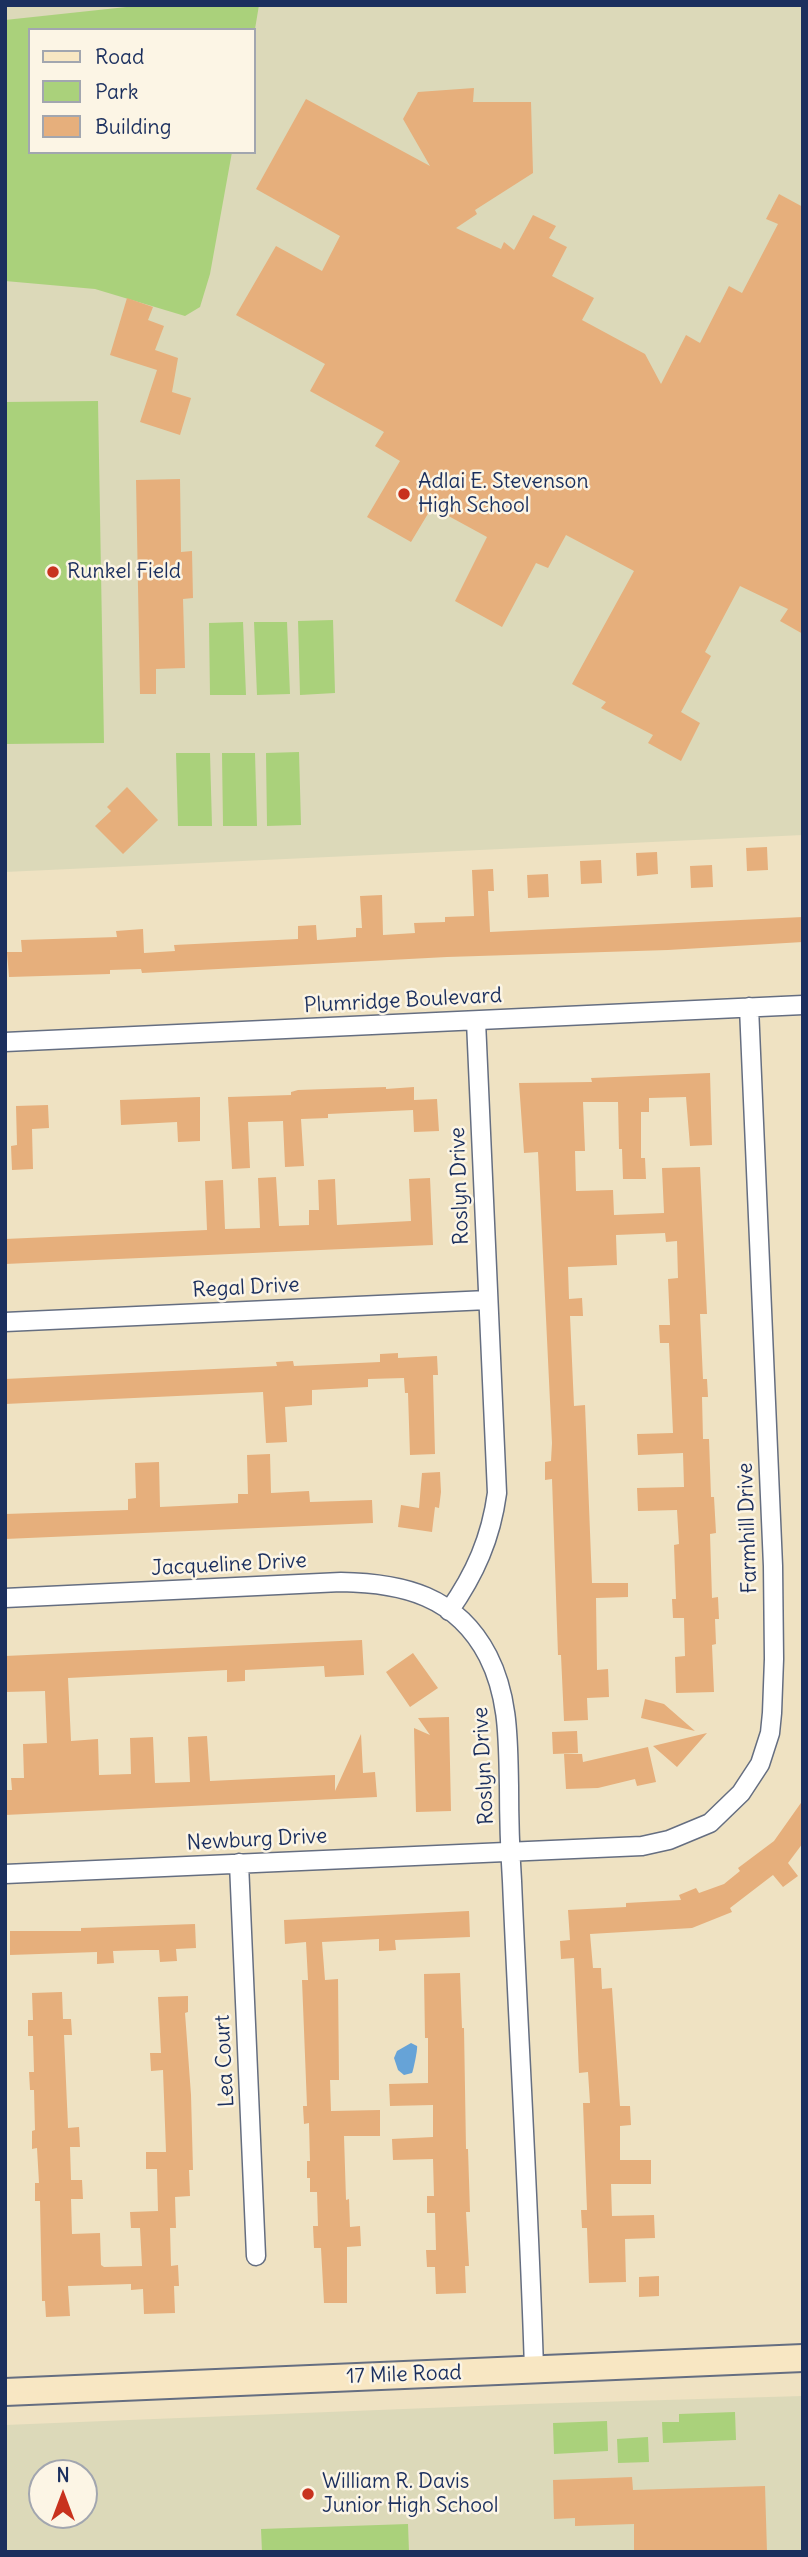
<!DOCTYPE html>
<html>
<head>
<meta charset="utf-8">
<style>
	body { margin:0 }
	#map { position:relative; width:808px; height:2557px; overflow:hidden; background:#efe2c2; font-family:Delius,sans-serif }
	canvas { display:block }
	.frame { position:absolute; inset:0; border:7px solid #1b2f5e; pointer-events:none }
	.legend { position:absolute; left:28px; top:28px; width:228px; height:126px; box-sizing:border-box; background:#fcf5e5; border:2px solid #a2a6af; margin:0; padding:9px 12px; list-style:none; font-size:21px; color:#1b2f5e }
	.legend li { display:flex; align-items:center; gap:14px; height:35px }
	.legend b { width:35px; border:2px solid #a2a6af }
	.north { position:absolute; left:28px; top:2459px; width:70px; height:70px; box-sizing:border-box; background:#fcf5e5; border:2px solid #a2a6af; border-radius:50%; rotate:0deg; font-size:19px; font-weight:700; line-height:28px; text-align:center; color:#1b2f5e }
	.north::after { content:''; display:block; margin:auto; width:24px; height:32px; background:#c8321e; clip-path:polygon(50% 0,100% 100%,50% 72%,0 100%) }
</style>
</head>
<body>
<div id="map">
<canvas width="808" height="2557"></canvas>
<div class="frame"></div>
<ul class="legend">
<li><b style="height:9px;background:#f8e7c3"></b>Road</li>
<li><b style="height:19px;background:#aad17b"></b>Park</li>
<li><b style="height:19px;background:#e6af7c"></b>Building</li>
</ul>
<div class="north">N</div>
</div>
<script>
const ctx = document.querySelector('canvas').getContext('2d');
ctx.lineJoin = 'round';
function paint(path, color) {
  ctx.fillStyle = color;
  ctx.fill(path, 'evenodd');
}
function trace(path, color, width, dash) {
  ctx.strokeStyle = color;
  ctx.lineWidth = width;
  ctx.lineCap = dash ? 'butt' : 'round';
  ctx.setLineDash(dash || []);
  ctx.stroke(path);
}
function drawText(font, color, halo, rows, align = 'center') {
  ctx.font = font + ' Delius,sans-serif';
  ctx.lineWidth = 5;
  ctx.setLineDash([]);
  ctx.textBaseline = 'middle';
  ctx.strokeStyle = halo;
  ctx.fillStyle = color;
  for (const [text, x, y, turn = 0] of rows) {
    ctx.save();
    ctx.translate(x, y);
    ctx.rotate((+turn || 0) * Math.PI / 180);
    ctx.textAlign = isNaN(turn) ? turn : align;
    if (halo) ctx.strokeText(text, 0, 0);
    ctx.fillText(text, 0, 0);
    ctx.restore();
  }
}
paint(new Path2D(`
	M5,5H803V835L5,872ZM30,30H254V152H30Z
	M803,2396V2552H5V2425L528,2404ZM42,2473H84V2515H42Z`), '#dcd9b9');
paint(new Path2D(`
	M145,5H259L254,35V30H30V152H232L210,274L200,307L185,316L95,289L5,281V20Z
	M98,401L104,743L5,744V402Z
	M333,620L335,693L300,695L298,621Z
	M243,622L246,695H210L209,623Z
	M254,622H287L290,694L257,695Z
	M299,752L301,825L267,826L266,753Z
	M176,753H210L212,826H178Z
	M222,753H255L257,826H223Z
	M735,2412L736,2440L663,2443L662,2422H679V2414Z
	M607,2421L608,2451L554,2454L553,2423Z
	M648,2437L649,2462L618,2463L617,2439Z
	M408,2524L409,2552H262L261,2529Z`), '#aad17b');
paint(new Path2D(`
	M411,2043L417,2046C418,2048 413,2072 412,2073L404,2075L398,2070L394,2058L397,2051Z`), '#66a3d7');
paint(new Path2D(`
	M474,88L473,102H531L533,173L475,210L477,214L456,228L501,249L504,242L514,250L533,215L556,226L549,238L567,247L552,276L594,298L582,320L645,354L661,384L686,335L700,343L729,286L742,293L778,224L766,219L779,194L803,207V634L780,621L788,609L740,586L705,652L711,656L681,712L700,723L681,761L648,743L653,735L601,708L606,702L572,684L634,571L566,535L548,568L536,563L502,627L455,601L487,537L432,507L411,542L367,517L400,461L375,446L384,432L310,391L325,364L236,315L276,246L322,271L340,236L256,189L306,99L430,166L403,119L418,92Z
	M127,298L153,307L148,320L164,326L155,350L178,358L172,392L191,398L180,435L140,422L157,370L110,355Z
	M180,479L181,552L192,551L193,598L183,599L185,668L156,669V694H140L136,480Z
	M127,787L158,820L123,854L95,826L111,811L107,807Z
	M767,847L768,870L747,871L746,848Z
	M657,852L658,874L637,876L636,853Z
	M601,860L602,883L581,884L580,861Z
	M712,865L713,887L691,888L690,866Z
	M493,869L494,891H488L490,932L803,917V942L668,950L447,957L142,973L141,969L110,970V974L9,977L7,952H22L21,940L117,937L116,931L143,929L144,953L175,951L174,945L298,939V926L316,925L317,940L356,937V928H362L360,896L382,895L383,935L415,933L414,923L445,922V917L474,916L472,870Z
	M548,874L549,897L528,898L527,875Z
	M710,1073L712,1145L690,1146L686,1097L649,1098V1112H641V1158H645L646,1179H623L622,1149H619L618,1102H583L585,1151H575L576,1191L613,1190L614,1215L664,1213L662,1168L700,1167L707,1314H700L703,1379H707L708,1397H702L703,1439H709L711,1497H714L716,1533L710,1534L712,1598L718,1597L719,1619H715L716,1644L712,1645L714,1692L676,1693L675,1657L685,1656L684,1618H673L672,1599H676L674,1545L679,1544L677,1510L638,1511L637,1488L684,1487L683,1453L638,1455L637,1434L673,1433L669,1343H660L659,1325H670L668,1279L678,1278L677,1241L666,1242L665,1233L616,1235L617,1265L568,1267L569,1299L582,1298L583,1316H570L574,1406L585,1405L592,1583H628V1597L596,1598L597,1670L608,1669L609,1697L587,1698L588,1720L564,1721L561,1655H558L552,1479L545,1480V1462L551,1461L552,1443L538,1152L524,1153L519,1083L592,1082L591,1078Z
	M386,1087V1089L414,1087V1100L437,1099L439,1131L414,1132L413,1110L328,1114V1118L301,1119L304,1166L285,1167L283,1121L248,1122L250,1168L232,1169L228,1097L291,1095V1092L298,1090Z
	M200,1097V1141L178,1142L177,1122L121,1125L120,1100Z
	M48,1105L49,1128L32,1129L33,1169L12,1170L11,1146L17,1145L16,1106Z
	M276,1177L279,1226L309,1225V1210H319L318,1180L335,1179L337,1225L411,1221L409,1179L430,1178L433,1245L5,1264V1239L207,1230L205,1181L223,1180L225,1229L260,1228L258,1178Z
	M398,1353V1358L437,1356L438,1375H433L435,1454L410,1455L408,1393H405L404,1378L368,1379V1387L312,1390V1405L285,1407L287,1442L266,1443L263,1392L5,1404V1379L277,1366L276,1362L293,1361L294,1366L380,1362V1354Z
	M270,1454L271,1493L309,1491L310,1502L372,1500L373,1523L5,1539V1514L128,1510V1499L136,1498L135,1463L159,1462L160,1507L238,1503V1494H248L247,1455Z
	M440,1472L441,1492L439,1508L435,1507L432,1532L398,1527L401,1505L419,1508L422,1473Z
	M362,1640L364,1675L325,1677L324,1666L245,1670V1681L227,1682V1670L68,1678L71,1741L98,1739L99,1775L131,1774L130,1738L153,1737L155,1783L190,1782L188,1737L207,1736L210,1781L335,1775V1791L361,1734L363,1773L375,1772L377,1797L5,1815V1790H12L11,1778H24L23,1744L47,1743L45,1691L5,1692V1656Z
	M413,1653L438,1688L410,1707L386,1672Z
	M645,1699L664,1704L695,1731L641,1718Z
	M449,1717L451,1811L416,1812L414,1728L430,1735L418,1718Z
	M577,1731L578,1753L553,1754L552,1732Z
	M707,1733L677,1767L653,1746Z
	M648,1747L656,1782L637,1786L635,1779L598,1788L566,1789L564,1754H582L583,1762Z
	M803,1800V1843L788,1863L798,1876L783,1887L773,1875L730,1908L732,1912L692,1928L590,1934L593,1968H601L602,1989L612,1988L620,2106H630L631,2125L620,2126V2160H651V2184H611L612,2216L654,2215L655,2238L625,2239L626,2282L589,2283L587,2228H582L581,2210H587L583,2103H590L588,2072L579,2073L574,1958L561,1959L560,1941L570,1940L568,1910L626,1907V1903L681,1900L679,1895L696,1888L699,1893L724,1884L740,1871L738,1868L774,1841Z
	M469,1911L470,1937L395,1940L396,1950L379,1951V1939L322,1942L325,1980L338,1979L339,2080H330L331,2111L380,2110V2136H344L346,2200L349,2199L350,2227L360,2226L361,2246L347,2247V2303H324L321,2248H314L313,2226H318L317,2192H310V2178H307V2161H310L309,2123L304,2124L303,2106H307L302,1980H308L306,1942L285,1944L284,1920Z
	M195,1924L196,1948L176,1949L177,1961L160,1962L159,1950H145L113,1951L114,1963L97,1964V1952L10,1955V1931H81V1928Z
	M460,1973L462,2028H464L466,2149H468L470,2212H466L469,2266H465L466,2293L436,2294L435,2267H427L426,2250H436L435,2213H427V2196H434L433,2159L393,2160L392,2139L433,2137V2105L390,2106L389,2084L428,2083V2038H425L424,1974Z
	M62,1992L63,2019H71L72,2035H64L68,2128L79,2127L80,2147H70L71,2180H82L83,2199H71L72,2234L100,2233L101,2265L104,2267L142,2266L140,2228H131L130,2212L158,2211L157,2169H146V2152H166L163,2070L151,2071L150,2053H161L158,1997L188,1996V2012L185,2013L191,2095L193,2170H189L190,2196L175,2197L176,2228H170L171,2266L178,2265L179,2286H174L175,2313L144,2314L143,2289L131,2290V2284L68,2286L70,2316L46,2317L45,2301H42L40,2201H35V2183H39L37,2148L32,2149V2131L35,2130L34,2090H30L29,2072H34L33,2036H28V2020H33L32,1993Z
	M659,2276V2296L639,2297V2277Z
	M632,2477L633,2490L765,2486L767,2552H634V2524L575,2526V2518L554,2519L553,2480Z`), '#e6af7c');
const street = new Path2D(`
	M5,1042L803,1005
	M5,1322L488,1300
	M5,1598L341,1582C403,1583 457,1596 488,1656C509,1697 508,1741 509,1786C509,1818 510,1850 512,1881C519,2044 529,2207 534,2369
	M449,1611C475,1574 491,1538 497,1493L476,1021
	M239,1863L256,2256
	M5,1874L642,1846L669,1840L710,1823L741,1793L760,1764L770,1733L772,1713L774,1659L773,1566L749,1007`);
const secondary = new Path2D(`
	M5,2392L803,2358`);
trace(street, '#656e81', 21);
trace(secondary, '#656e81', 30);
trace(street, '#fff', 18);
trace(secondary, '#f8e7c3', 26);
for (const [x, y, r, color] of [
	[404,494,7,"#c8321e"],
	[53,572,7,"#c8321e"],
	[308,2494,7,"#c8321e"]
]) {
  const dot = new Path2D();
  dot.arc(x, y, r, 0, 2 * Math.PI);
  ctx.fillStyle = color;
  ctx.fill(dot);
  trace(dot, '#fcf5e5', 2.5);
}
drawText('21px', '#1b2f5e', '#fcf5e5', [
	["Adlai E. Stevenson",418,482],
	["High School",418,506],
	["Runkel Field",67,572],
	["William R. Davis",322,2482],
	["Junior High School",322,2506]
], 'left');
drawText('21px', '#1b2f5e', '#fcf5e5', [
	["Plumridge Boulevard",403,1001,-3],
	["Roslyn Drive",460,1186,-92],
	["Regal Drive",246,1288,-3],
	["Farmhill Drive",748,1528,-92],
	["Jacqueline Drive",229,1565,-3],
	["Roslyn Drive",484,1766,-93],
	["Newburg Drive",257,1840,-3],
	["Lea Court",225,2061,-93],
	["17 Mile Road",404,2375,-2]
]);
</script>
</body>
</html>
